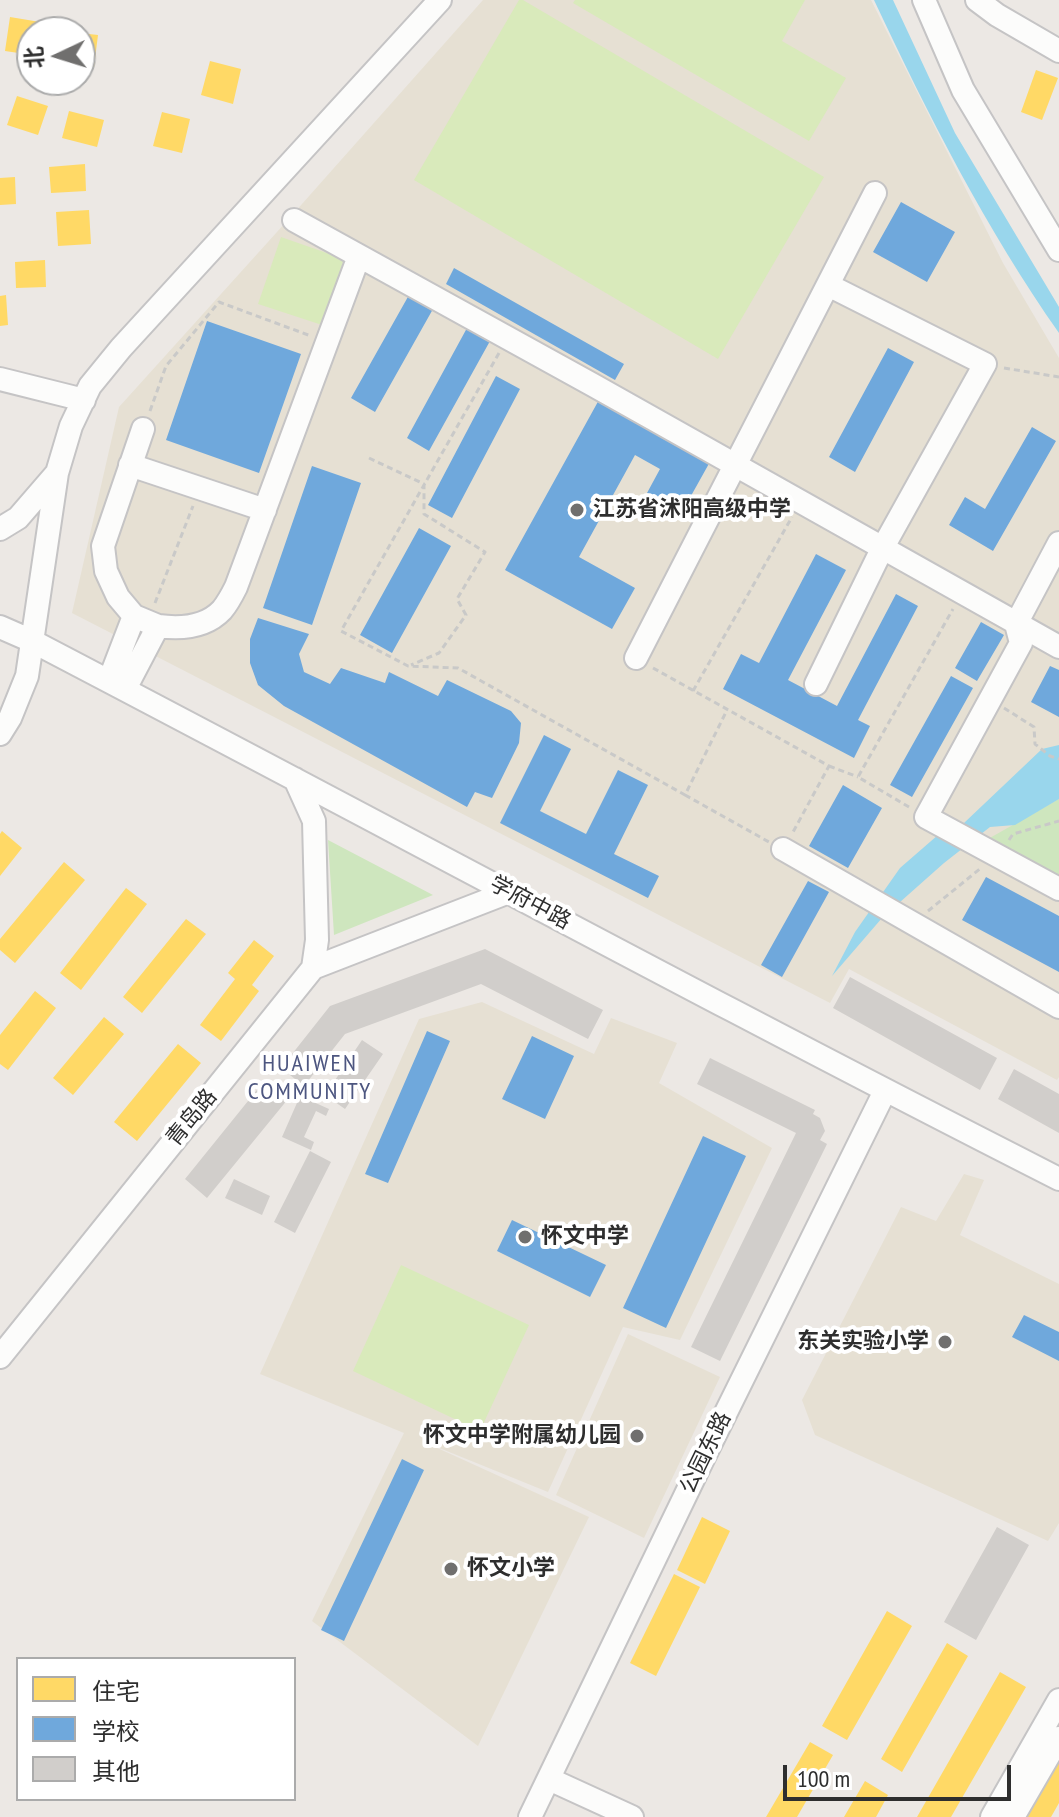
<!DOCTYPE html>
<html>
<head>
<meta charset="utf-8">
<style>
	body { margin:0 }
	#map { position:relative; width:1059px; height:1817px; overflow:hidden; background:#ece8e4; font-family:"PT Sans Narrow","Noto Sans SC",sans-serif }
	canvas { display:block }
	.legend { position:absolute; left:16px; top:1657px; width:280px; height:144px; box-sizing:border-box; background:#fff; border:2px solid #ababab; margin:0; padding:10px 14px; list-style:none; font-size:24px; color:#2e2e2e }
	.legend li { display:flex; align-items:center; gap:16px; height:40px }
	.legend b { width:40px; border:2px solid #ababab }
	.north { position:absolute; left:16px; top:16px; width:80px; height:80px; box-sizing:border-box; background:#fff; border:2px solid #ababab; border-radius:50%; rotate:266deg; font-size:22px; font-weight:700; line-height:32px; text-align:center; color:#2e2e2e }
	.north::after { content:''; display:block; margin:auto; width:28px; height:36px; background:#706f6e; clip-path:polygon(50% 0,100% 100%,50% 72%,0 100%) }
	.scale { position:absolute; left:783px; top:1765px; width:228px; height:36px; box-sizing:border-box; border:4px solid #2e2e2e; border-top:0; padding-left:10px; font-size:24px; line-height:28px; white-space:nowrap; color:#2e2e2e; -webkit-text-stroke:6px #fff; paint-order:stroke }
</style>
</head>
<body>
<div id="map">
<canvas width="1059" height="1817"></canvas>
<ul class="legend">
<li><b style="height:22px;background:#ffd966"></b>住宅</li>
<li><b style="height:22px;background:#6fa8dc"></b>学校</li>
<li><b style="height:22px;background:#d1cecb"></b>其他</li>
</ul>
<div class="north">北</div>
<div class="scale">100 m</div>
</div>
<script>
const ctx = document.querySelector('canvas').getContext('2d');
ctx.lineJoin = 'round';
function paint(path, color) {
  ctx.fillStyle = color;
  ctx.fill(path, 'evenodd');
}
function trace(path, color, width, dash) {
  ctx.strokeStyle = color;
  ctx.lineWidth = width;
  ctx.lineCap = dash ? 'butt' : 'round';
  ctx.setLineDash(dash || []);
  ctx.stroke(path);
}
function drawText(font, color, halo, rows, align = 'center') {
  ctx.font = font + ' "PT Sans Narrow","Noto Sans SC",sans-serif';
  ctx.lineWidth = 8;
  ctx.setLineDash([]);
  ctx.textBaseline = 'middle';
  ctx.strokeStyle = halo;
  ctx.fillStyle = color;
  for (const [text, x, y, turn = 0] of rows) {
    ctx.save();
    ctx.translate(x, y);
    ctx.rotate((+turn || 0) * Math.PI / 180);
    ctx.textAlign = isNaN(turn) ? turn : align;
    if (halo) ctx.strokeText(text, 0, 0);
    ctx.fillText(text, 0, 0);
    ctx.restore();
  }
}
paint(new Path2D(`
	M483,0H871L1003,263L1059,358V1077L1057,1080L849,969L830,1003L72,613L119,407L286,222Z
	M482,1002L594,1054L611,1018L677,1043L659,1083L772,1148L680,1340L623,1327L548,1492L422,1441L589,1517L478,1746L312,1621L404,1433L260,1374L419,1019Z
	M964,1174L984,1180L960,1235L1059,1284V1523L1048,1541L815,1435L802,1400L901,1207L936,1221Z
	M628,1334L720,1377L644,1538L556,1495Z`), '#e6e0d3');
paint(new Path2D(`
	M1059,799V876L988,839Z
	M328,840L433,895L334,935Z`), '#cee6be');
paint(new Path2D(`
	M519,0H523L824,177L718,359L414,180Z
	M575,0H805L782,41L846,78L809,141L573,3Z
	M281,237L344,259L322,325L258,304Z
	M401,1265L529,1325L480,1431L353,1371Z`), '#d9eabb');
paint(new Path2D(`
	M874,0H893L955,133L1059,307V333C986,229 928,115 874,0Z
	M1059,745V799L1015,825L990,827L944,863L882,918L832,976L855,932L900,868L938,835L964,823L1042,749Z`), '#99d6ec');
paint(new Path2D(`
	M10,17L46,23L44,32H32V55L5,51Z
	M80,33L98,35L94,67L80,65Z
	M210,61L241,69L233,104L201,95Z
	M1036,70L1058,78L1042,120L1021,112Z
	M17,96L48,106L38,135L7,125Z
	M69,111L104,120L97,147L62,138Z
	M162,112L190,119L182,153L153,146Z
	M85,164L86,191L51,193L49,167Z
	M15,177L16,204L0,205V178Z
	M89,210L91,244L58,246L56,212Z
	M45,260L46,287L16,288L15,262Z
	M6,295L8,325L0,326V296Z
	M2,831L22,848L0,876V834Z
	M64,862L85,880L15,963L0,950V939Z
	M126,888L147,904L81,990L60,973Z
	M186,919L206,934L142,1013L123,997Z
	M254,940L274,956L252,985L259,991L221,1041L200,1025L235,979L228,973Z
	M35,991L56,1008L8,1070L0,1064V1035Z
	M104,1017L124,1034L73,1095L53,1078Z
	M178,1044L201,1063L137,1141L114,1122Z
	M702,1517L730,1531L705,1584L677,1570Z
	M674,1574L700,1587L656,1676L630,1663Z
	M887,1611L912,1626L847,1740L822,1726Z
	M947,1643L968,1656L902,1772L881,1759Z
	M1000,1672L1026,1687L951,1817H917Z
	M810,1742L833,1755L797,1817H766Z
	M1059,1747V1803L1051,1817H1019Z
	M865,1781L888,1795L876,1817H844Z`), '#ffd966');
paint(new Path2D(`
	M901,202L955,232L927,282L873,252Z
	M454,268L624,364L615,380L446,284Z
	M409,295L433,309L375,412L351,398Z
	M207,321L301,354L259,473L166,440Z
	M467,328L490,341L429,451L407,438Z
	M888,348L914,362L855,472L829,457Z
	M496,376L520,389L452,518L428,505Z
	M600,398L711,460L682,512L647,493L660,469L635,455L579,557L635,588L612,629L505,570Z
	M1032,427L1056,441L993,551L949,525L965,497L985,509Z
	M312,466L361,483L312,625L263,608Z
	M419,528L451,546L392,653L360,635Z
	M816,554L846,570L788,680L837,706L896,594L918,606L858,720L870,726L854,758L723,689L741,654L759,663Z
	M258,618L309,634L299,654L304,672L330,684L341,668L385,683L389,672L438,696L447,680L511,711L521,723L519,743L492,798L475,792L467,807L284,706L258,685L250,663V639Z
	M981,622L1004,635L977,681L955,668Z
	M1050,666L1059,670V717L1031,702Z
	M951,676L973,688L912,797L890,785Z
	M544,735L571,749L540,811L586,834L618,770L648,785L614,854L659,876L648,898L500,823Z
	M843,785L882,808L848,868L809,846Z
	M986,877L1059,916V972L962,920Z
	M808,881L829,892L782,977L761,965Z
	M427,1031L450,1041L388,1183L365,1174Z
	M532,1036L574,1056L545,1119L502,1099Z
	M703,1136L746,1156L666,1328L623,1308Z
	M512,1220L606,1265L590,1297L497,1251Z
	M1024,1315L1059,1332V1361L1012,1337Z
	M402,1459L424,1470L344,1641L321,1630Z`), '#6fa8dc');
paint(new Path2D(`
	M485,949L603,1010L588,1039L481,984L345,1034L304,1086L281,1068L330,1006Z
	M850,977L997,1058L980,1090L833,1008Z
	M362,1040L383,1054L345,1109L325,1095Z
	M710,1058L815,1110L813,1114L820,1118L825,1131L820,1140L827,1144L720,1361L691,1347L796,1133L697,1084Z
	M1014,1069L1059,1094V1133L998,1099Z
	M265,1080L288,1099L207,1198L185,1179Z
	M300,1096L329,1109L326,1116L316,1111L304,1137L314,1142L311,1150L282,1137Z
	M310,1151L331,1162L295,1233L274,1222Z
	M234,1179L270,1196L262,1215L225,1198Z
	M997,1527L1029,1545L976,1640L944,1622Z`), '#d1cecb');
const minor = new Path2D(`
	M924,0L963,90L1059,250
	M977,0L997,15L1059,51
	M294,220L593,385L1059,647
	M0,379L84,400
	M143,429L103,546L106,571L118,597L134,616L158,626
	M130,465L265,510
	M0,529L18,518L56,474
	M1059,543L1016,624L1021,643L926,817L1059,889
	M0,627L32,641C375,820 714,1004 1059,1179
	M636,658L875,193
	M109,681L134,616
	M816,684L882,549L985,364L828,285
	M125,689L158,626C180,629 205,628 222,610C227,604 232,595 236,587L359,256
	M0,734L10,718L27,676L57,473L71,426L90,386L121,348L440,0
	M295,779L314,821L317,940L313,968
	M783,849L1059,1007
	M0,1357L313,968L509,892
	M549,1779L632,1817
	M530,1817L702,1461L885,1091
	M992,1817L1059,1700
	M1013,1817L1059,1738`);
trace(minor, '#c5c4c5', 26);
trace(new Path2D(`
	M499,353L341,631L408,666L458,668L685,795L727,710
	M1004,368L1059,377
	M150,411L166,366L219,302L311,336
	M369,458L424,484V514L485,552L457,599L466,615L439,653L411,665
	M155,603L193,506
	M653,668L829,766L793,832
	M693,691L792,517
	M1004,708L1034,727L1035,744L1050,756L1059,759
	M829,766L858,777
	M685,795L769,842
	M909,807L858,777L953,609
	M1009,840L1013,834L1059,821
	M928,911L981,868`), '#c9c9c8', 3, [6, 4]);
trace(minor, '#fcfcfb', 22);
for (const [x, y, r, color] of [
	[577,510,8,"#706f6e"],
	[525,1237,8,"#706f6e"],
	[945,1342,8,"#706f6e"],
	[637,1436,8,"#706f6e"],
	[451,1569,8,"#706f6e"]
]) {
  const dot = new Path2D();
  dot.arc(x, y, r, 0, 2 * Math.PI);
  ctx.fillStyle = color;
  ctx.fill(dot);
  trace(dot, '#fff', 3);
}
drawText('bold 22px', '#2e2e2e', '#fff', [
	["江苏省沭阳高级中学",593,510],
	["怀文中学",541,1237],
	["东关实验小学",929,1342,"right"],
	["怀文中学附属幼儿园",621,1436,"right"],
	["怀文小学",467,1569]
], 'left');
drawText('22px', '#2e2e2e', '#fff', [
	["学府中路",530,903,28],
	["青岛路",192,1118,-51],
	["公园东路",706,1453,-64]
]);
ctx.letterSpacing = '2px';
drawText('24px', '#4d5680', '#fff', [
	["HUAIWEN",310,1064],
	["COMMUNITY",310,1092]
]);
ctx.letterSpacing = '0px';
</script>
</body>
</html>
